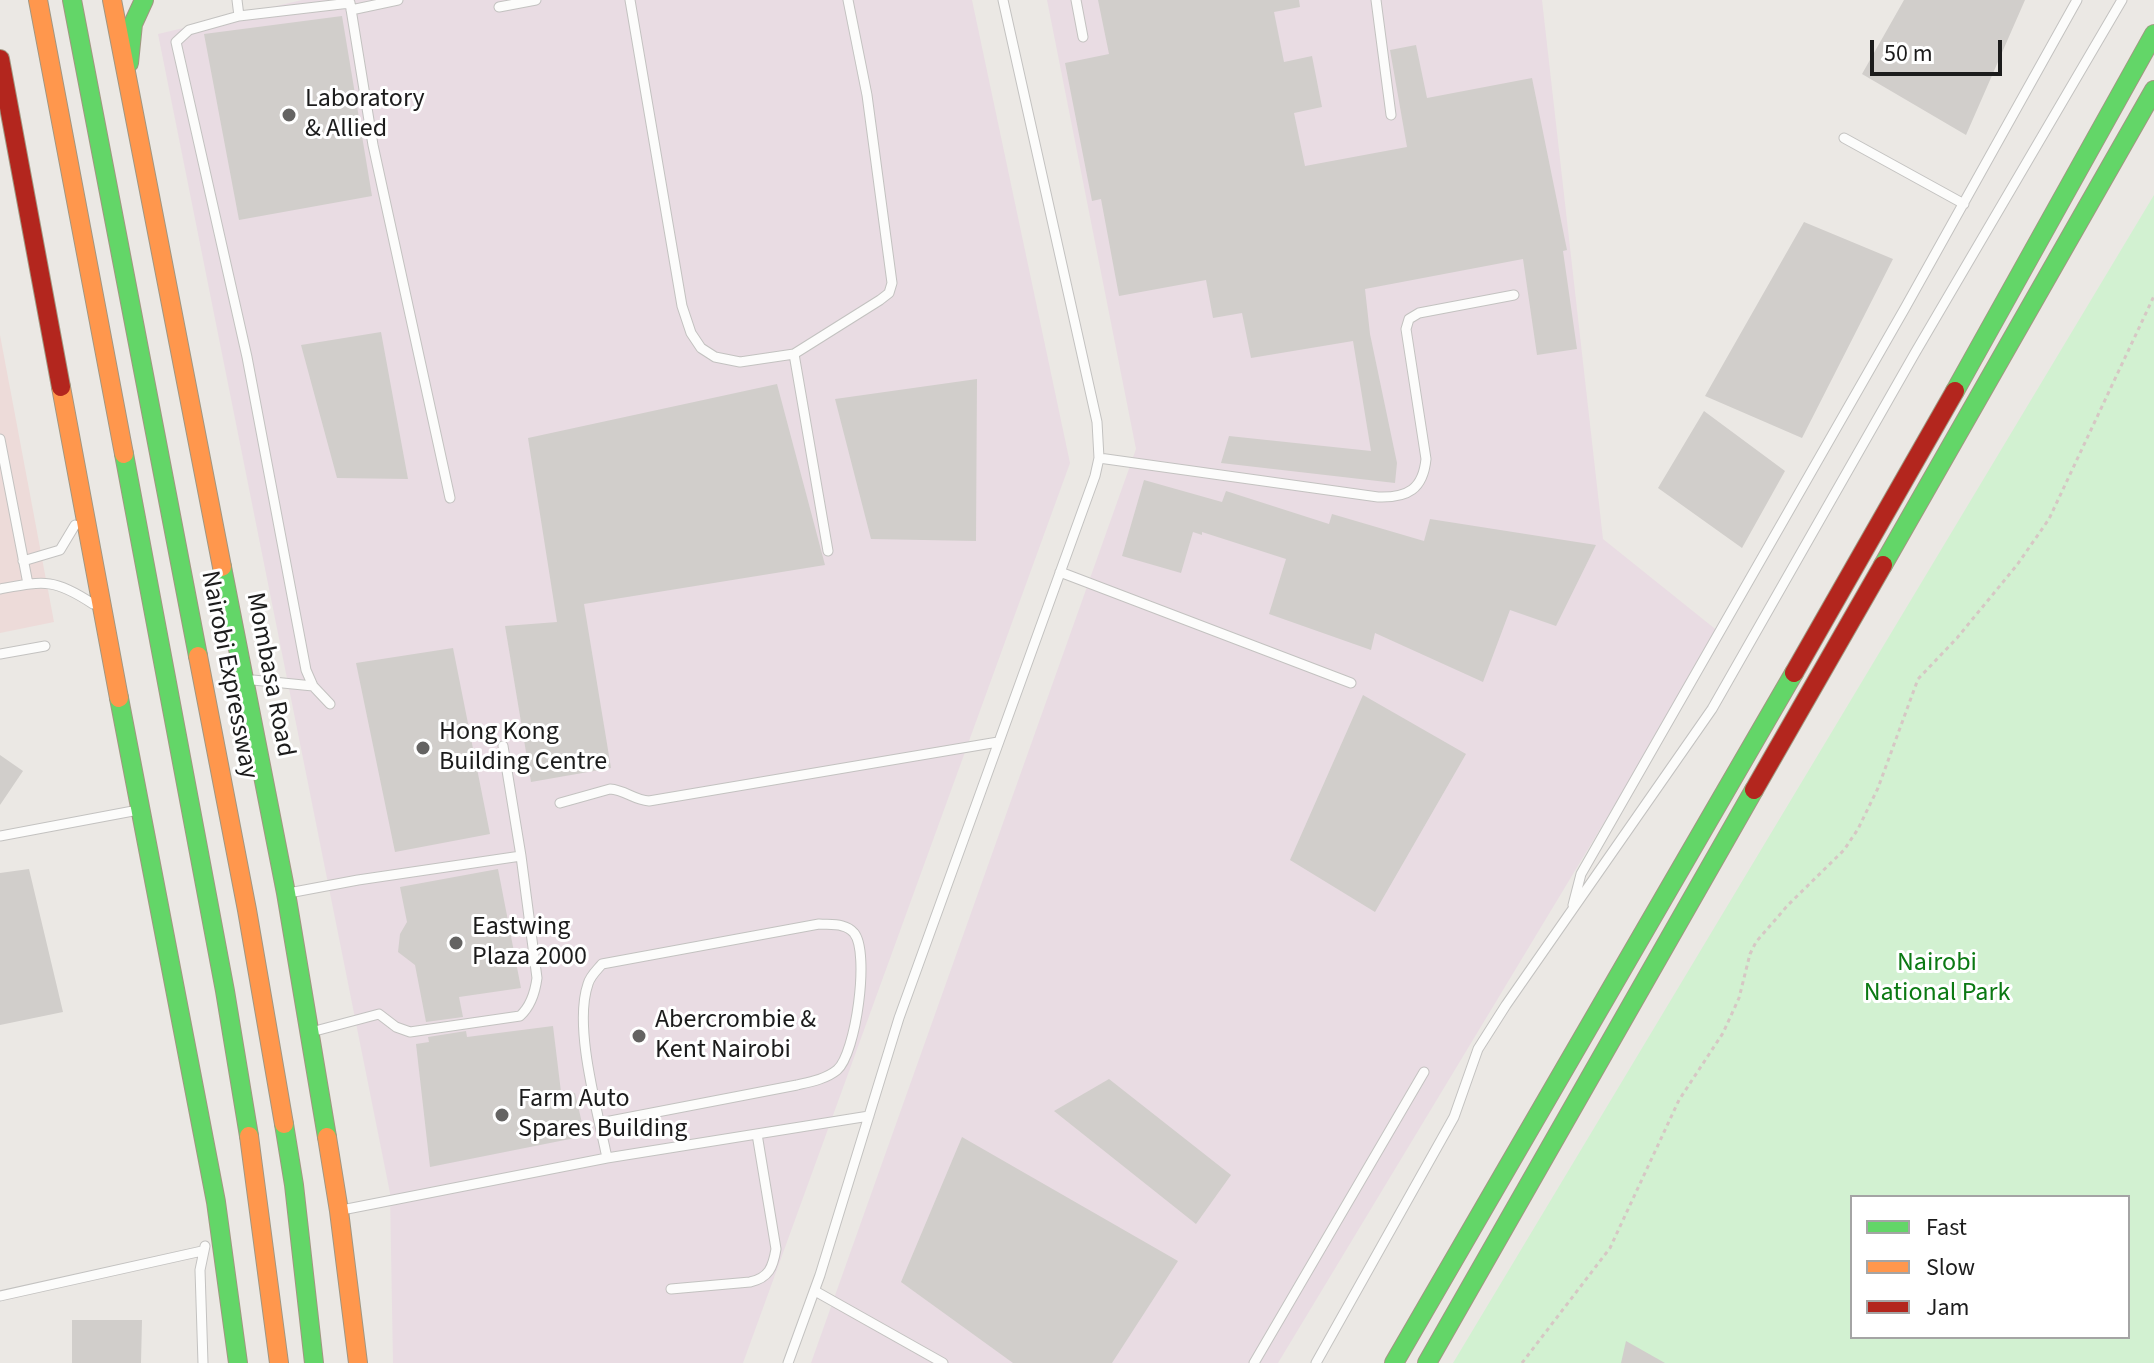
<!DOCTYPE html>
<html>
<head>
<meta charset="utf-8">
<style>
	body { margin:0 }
	#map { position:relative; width:2154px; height:1363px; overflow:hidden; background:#ebe8e4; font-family:"Source Sans 3",sans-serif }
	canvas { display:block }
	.legend { position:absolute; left:1850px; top:1195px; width:280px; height:144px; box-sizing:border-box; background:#fff; border:2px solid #a4a4a4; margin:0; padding:10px 14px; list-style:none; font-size:24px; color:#1c1c1c }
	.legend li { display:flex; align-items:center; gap:16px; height:40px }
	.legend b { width:40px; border:2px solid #a4a4a4 }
	.scale { position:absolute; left:1870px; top:40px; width:132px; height:36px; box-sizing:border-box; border:4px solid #1c1c1c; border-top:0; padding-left:10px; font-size:24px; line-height:28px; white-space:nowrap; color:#1c1c1c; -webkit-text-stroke:6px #fff; paint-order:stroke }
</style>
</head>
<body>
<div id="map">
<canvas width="2154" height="1363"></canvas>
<ul class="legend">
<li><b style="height:10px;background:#63d668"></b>Fast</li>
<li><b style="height:10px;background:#ff974d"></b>Slow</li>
<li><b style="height:10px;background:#b3261e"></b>Jam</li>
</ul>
<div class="scale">50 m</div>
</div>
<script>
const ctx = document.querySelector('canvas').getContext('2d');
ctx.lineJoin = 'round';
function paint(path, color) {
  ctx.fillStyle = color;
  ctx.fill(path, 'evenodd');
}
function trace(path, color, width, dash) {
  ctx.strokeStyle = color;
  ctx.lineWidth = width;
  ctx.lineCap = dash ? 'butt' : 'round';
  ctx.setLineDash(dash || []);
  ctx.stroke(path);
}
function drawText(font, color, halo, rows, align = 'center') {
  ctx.font = font + ' "Source Sans 3",sans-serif';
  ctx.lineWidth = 6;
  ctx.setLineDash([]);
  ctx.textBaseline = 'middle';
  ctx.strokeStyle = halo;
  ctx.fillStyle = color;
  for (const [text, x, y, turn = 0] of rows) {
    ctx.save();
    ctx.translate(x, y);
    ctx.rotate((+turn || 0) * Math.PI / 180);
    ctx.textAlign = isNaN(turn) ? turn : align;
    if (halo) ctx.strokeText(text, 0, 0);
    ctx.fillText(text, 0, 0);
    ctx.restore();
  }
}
paint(new Path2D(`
	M0,335L54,622L0,633Z`), '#eddbd9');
paint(new Path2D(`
	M302,0H972L1070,463L743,1363H393L390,1193L158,34Z
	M1047,0H1542L1603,539L1719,632L1278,1363H811L1136,449Z`), '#e9dce3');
paint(new Path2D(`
	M2154,195V1363H1453ZM1852,1197H2128V1337H1852Z`), '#d2f1d1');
paint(new Path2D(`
	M1098,0H1299L1300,7L1274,12L1284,62L1312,56L1322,107L1294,113L1305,166L1407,147L1390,50L1416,45L1427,98L1532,78L1567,250L1563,251L1577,349L1537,355L1523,259L1365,289L1370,334L1397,463L1395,483L1221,463L1229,436L1371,451L1353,341L1251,358L1242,313L1213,318L1206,280L1119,296L1101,199L1092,201L1065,63L1109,54Z
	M1904,0H2025L1966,135L1862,74Z
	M342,16L372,196L239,220L204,34Z
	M1804,222L1893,259L1802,438L1705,396Z
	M381,332L408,479L337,478L301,345Z
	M977,379L976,541L871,539L835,399Z
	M777,384L825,565L584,604L611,768L531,782L505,626L557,622L528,438Z
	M1704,411L1785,471L1742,548L1658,488Z
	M1144,480L1222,502L1226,491L1329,524L1332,514L1424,541L1430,519L1596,545L1556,626L1510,610L1483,682L1375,633L1371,650L1269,614L1286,559L1202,532V535L1193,532L1181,573L1122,556Z
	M453,648L490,834L395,852L356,663Z
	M1363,695L1466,754L1375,912L1290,860Z
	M0,755L23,771L0,805Z
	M29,869L63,1012L0,1025V873Z
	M498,869L521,988L459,997L463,1017L426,1022L415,965L398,952L400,934L407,922L400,887Z
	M553,1026L561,1092L575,1093L585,1136L430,1167L416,1044L429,1042L428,1037L466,1031L467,1037Z
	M1109,1079L1231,1175L1196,1224L1054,1111Z
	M962,1137L1178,1261L1112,1363H1013L901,1282Z
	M72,1320H142L141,1363H72Z
	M1626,1341L1665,1363H1621Z`), '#d1cecb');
const lane = new Path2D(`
	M237,0L239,16L189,30L176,42L247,357L306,670L313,686
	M630,0L682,306L691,333L701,348L715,357L740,362L794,354L880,300L889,293L892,283L867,95L848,0
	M1076,0L1083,37
	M1376,0L1391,115
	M499,7L536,0
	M351,10L398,0
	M239,16L350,3L373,145L450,498
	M1844,138L1964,204
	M794,354L828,551
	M0,439L28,584
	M1099,458L1378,497C1408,498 1423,489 1426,459L1406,329L1409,319L1419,313L1514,295
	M23,561L60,550L75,525
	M1060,572L1351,683
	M0,589C44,581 54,578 93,604
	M0,654L45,646
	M253,680L313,686L330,704
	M560,803L610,789C625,790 634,800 649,801L998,742
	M0,836L133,811
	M294,892L358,880L521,856L503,746
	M1573,905L1581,874L1905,308L2077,0
	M315,1031L379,1014L396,1027L410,1032L520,1016C531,1006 535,993 537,978L521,856
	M600,1123L797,1085C810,1082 826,1079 837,1070C856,1054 870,952 854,933C846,923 832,925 819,924L602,964C597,970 590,976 588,984C573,1027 598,1112 607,1158
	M347,1209L607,1158L869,1116
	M671,1289L750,1282C769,1278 773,1267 776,1249L757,1134
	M815,1291L943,1363
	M0,1296L202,1251
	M203,1363L200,1270L205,1246
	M788,1363L820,1275L899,1018L1095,476L1099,458L1097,422L1003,0
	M1254,1363L1424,1072
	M1316,1363L1454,1117L1478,1049L1506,1005L1712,709L1915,353L2122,0`);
const fast = new Path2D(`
	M72,0L198,656
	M129,63L133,24L144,0
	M1955,391L2154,34
	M124,454L225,991L249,1136
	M1883,565L2154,90
	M222,567L286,893L327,1137
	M119,698L216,1202L238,1363
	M284,1124L294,1185L314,1363
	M1394,1363L1794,673
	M1427,1363L1754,790`);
const slow = new Path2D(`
	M38,0L124,454
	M112,0L222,567
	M61,387L119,698
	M198,656L247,910L284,1124
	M249,1136L279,1363
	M327,1137L339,1211L358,1363`);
const jam = new Path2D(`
	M0,59L61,387
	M1794,673L1955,391
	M1754,790L1883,565`);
trace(lane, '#c3c2c0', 11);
trace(fast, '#a19681', 20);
trace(slow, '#a19681', 20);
trace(jam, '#a19681', 20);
trace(new Path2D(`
	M1522,1363L1610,1248L1679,1100L1723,1033L1739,998L1750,954L1756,942L1788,905L1844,850L1858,829L1878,788L1918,679L1957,638L2017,565L2049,519L2154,296`), '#d6c7c4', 3, [4, 4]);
trace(lane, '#fcfcfb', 9);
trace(fast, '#63d668', 18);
trace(slow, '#ff974d', 18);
trace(jam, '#b3261e', 18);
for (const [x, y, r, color] of [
	[289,115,8,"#646362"],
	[423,748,8,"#646362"],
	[456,943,8,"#646362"],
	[639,1036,8,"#646362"],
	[502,1115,8,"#646362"]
]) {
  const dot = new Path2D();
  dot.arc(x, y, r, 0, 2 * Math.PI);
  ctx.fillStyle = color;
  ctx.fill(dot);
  trace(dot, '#fff', 3);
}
drawText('26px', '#1c1c1c', '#fff', [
	["Laboratory",305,100],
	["& Allied",305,130],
	["Hong Kong",439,733],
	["Building Centre",439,763],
	["Eastwing",472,928],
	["Plaza 2000",472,958],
	["Abercrombie &",655,1021],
	["Kent Nairobi",655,1051],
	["Farm Auto",518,1100],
	["Spares Building",518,1130]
], 'left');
drawText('26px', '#1c1c1c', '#fff', [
	["Nairobi Expressway",228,675,79],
	["Mombasa Road",269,675,79]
]);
drawText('26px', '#0b7913', '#fff', [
	["Nairobi",1937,964],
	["National Park",1937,994]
]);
</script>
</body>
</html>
